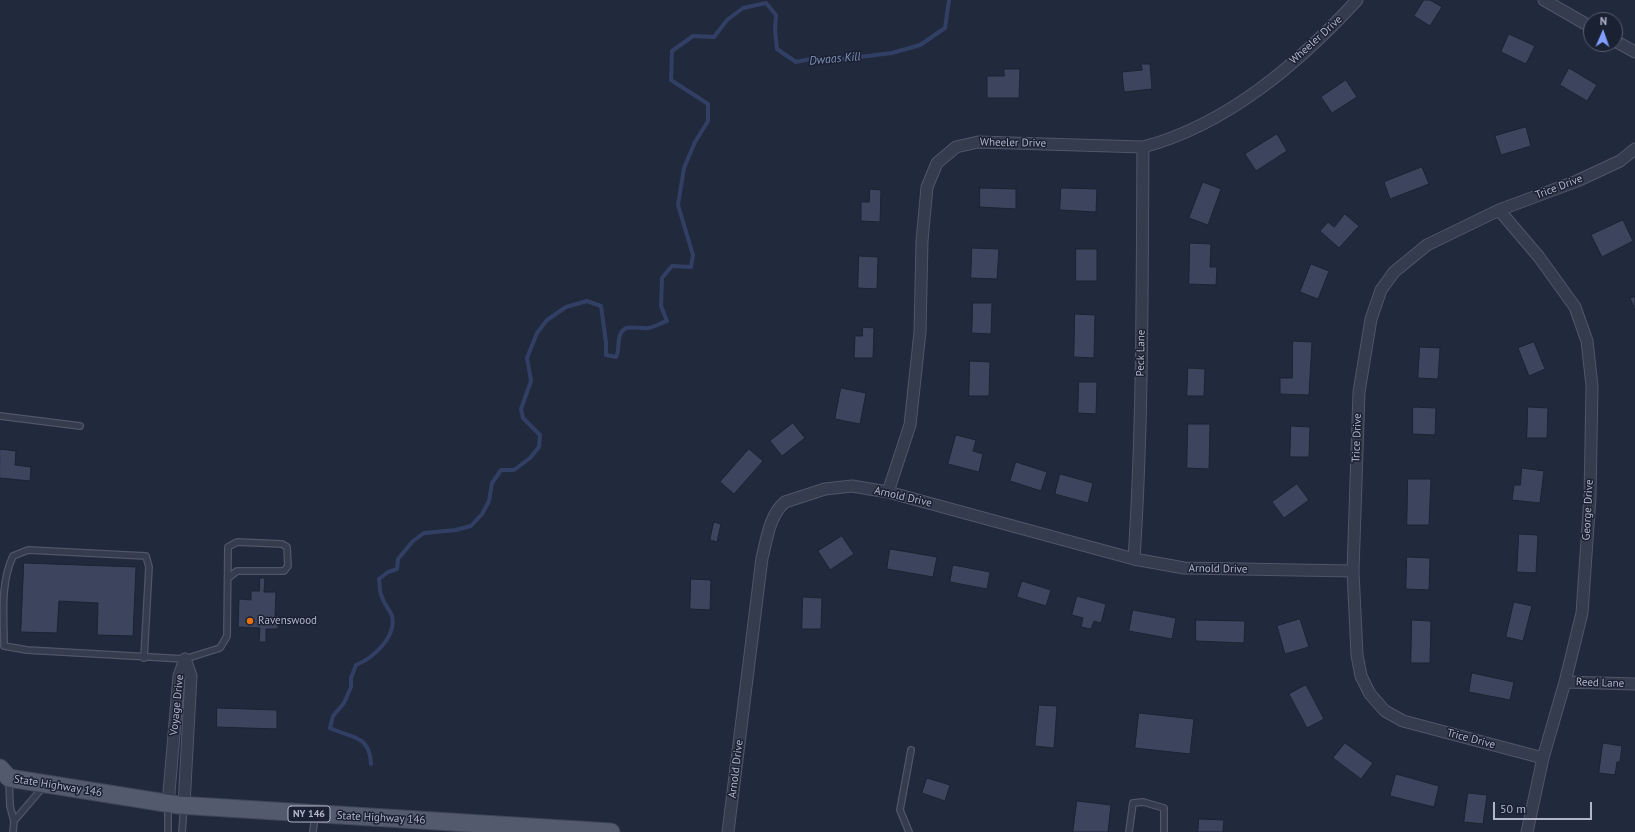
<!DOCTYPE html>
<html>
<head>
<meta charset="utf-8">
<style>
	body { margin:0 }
	#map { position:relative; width:1635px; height:832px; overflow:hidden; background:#21293d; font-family:"PT Sans",sans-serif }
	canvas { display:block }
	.north { position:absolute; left:1583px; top:12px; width:40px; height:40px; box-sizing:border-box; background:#1a2132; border:1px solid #565d6e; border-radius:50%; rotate:2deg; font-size:11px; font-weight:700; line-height:16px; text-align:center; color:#b1b6c9 }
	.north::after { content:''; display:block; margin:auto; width:14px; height:18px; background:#7f9eff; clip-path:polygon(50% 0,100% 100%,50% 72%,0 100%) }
	.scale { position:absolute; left:1493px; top:802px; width:99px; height:18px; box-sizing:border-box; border:2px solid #b1b6c9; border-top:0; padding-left:5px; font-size:12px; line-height:14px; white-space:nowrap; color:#b1b6c9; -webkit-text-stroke:3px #1a2132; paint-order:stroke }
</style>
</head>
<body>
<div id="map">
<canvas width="1635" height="832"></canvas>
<div class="north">N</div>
<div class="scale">50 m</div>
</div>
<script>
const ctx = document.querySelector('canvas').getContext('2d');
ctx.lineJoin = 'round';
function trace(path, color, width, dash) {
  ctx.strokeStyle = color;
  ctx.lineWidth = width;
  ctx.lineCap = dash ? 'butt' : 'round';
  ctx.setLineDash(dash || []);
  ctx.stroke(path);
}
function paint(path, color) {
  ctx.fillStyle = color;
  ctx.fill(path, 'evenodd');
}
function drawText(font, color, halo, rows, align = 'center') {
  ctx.font = font + ' "PT Sans",sans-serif';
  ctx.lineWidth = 3;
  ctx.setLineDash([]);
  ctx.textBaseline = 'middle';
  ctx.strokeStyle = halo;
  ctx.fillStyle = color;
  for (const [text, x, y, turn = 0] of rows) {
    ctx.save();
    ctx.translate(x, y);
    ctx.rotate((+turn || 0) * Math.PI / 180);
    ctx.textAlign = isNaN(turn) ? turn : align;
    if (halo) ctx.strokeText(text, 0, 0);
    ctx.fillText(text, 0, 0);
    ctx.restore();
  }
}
trace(new Path2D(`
	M371,764C370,734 350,738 330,728L333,716L344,703L351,687V678L356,665C373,658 397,637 392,616C390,610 384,604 382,597C379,592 380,585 379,579L388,572L397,569L398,559L413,541L424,533L456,530L471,526L482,514L489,501L492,483L501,470H514L530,458L539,447L540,435L523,418L521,409L531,381L527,358L537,333L547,320L566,307L587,301L601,306L606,342V355L616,357C620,349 617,343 620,335C625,322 639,330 649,328C654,327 661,323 667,321L661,306L662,278L672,266L691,267L693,255L678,205L684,168L695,142L708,121V104L671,80L672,51L693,36L714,37L727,20L743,8L766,3L776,15L775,30L777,49L796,62L815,58L843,59L892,53L920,45L945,28L949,0`), '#323f64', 4);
const building = new Path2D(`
	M1424,0H1430L1442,7L1430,26L1414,16Z
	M1509,34L1535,46L1526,64L1501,52Z
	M1141,64H1150L1152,89L1124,92L1122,72L1142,70Z
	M1569,68L1597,85L1587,101L1560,85Z
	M1004,69H1020L1019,98H987V76H1004Z
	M1346,80L1357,97L1332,113L1321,97Z
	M1526,127L1531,146L1501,155L1495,136Z
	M1277,134L1287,151L1256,171L1245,154Z
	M1422,167L1429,184L1390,199L1384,182Z
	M1203,182L1221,189L1208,225L1189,218Z
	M980,188L1016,189V209L980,207Z
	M1061,188L1097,189L1096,212L1060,210Z
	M870,189L881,190L880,222L861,221V202H869Z
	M1345,214L1359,226L1339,248L1320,231L1328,222L1334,227Z
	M1623,220L1633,241L1602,257L1591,235Z
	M1190,243L1211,244L1210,267H1217L1216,285L1189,284Z
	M972,248L999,249L997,279L971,278Z
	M1076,249H1097V281H1076Z
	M859,256L878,257L877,289L858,288Z
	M1311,264L1329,271L1318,299L1300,292Z
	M1635,297V310L1630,298Z
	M973,303H992L991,334L972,333Z
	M1075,314L1095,315L1094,358L1074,357Z
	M863,327L874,328L873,358H854L855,336H862Z
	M1293,341L1312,342L1309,395L1280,394V378H1292Z
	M1534,342L1545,369L1529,376L1518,348Z
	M1420,347L1440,348L1438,379L1418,378Z
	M970,361L990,362L989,396H969Z
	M1188,368L1205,369L1204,396H1187Z
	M1079,382H1097L1096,414L1078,413Z
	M841,388L866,393L860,424L835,419Z
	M1413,407L1436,408L1435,435L1413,434Z
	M1528,407L1548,408L1547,438H1527Z
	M793,423L805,438L782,456L770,441Z
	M1188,424H1210L1209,469L1187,468Z
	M1291,426L1310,427L1309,457H1290Z
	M956,435L976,440L973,451L983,454L979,472L948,464Z
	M0,449L16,451L15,465L31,467L30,481L0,478Z
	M749,449L763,461L734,494L720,482Z
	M1016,462L1047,472L1041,491L1010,481Z
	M1522,468L1544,471L1540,503L1512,500L1514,485H1520Z
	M1060,474L1093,483L1088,503L1055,494Z
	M1408,479H1431L1429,525H1407Z
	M1297,484L1309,500L1284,518L1272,502Z
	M714,522L721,524L717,542L710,540Z
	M1519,534L1538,535L1536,573L1517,572Z
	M842,536L854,554L830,570L818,551Z
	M890,549L937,557L933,577L887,569Z
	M1407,557L1430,558L1429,590L1406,589Z
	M24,563L136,567L133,636L97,635L98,603L59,601L57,633L21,632Z
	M953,565L990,572L987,589L950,582Z
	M260,578H265L264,592H276L275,616H279L278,629H266V642H259L260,628L238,627L239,599L251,600V591H259Z
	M691,579L711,580L710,610L690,609Z
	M1022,581L1051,590L1046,606L1017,597Z
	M1077,596L1106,604L1101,623L1094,621L1091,629L1081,627L1083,618L1072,615Z
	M803,597L822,598L821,629H802Z
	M1514,602L1532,606L1523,641L1506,637Z
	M1133,610L1176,618L1172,639L1129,631Z
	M1300,619L1309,647L1285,654L1277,626Z
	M1196,620L1245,621L1244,643L1196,641Z
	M1412,620L1431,621L1430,663H1411Z
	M1472,673L1514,682L1510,700L1469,692Z
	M1306,685L1324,719L1307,728L1289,694Z
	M1039,705L1057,706L1054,748L1035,746Z
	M217,708L277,710V729L217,727Z
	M1139,713L1194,719L1190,754L1135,748Z
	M1345,743L1373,763L1361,779L1333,758Z
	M1603,743L1622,746L1620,762H1617L1615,775L1599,773Z
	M1396,774L1439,786L1434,807L1390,796Z
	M927,778L950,785L945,801L922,793Z
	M1468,793L1487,795L1483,824L1464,822Z
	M1077,801L1111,805L1108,832H1073Z
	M1199,819L1224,820L1223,832H1198Z`);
paint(building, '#3d455e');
trace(building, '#1c2334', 1);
const service = new Path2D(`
	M0,416L80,426
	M144,658L149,567L146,556L28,550L13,556C0,583 4,617 4,646L27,650L185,659L220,648L227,636L228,547L237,542L282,544L287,547L288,566L284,571H237L228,578
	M9,781L10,806L14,821L13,832
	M14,821L44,786
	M168,832V806
	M182,832L184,806
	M313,832L315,814
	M909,832L900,810L911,750
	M1129,832L1133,803L1143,802L1164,808V832`);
const minor = new Path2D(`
	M1544,0L1591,27
	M1615,41L1635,52
	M1499,210L1539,257L1575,307L1587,341L1592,386L1590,497L1582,613L1565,682L1543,758L1527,832
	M888,492L910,425L920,332L922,241L927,187L937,163L956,147L978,142L1143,147C1227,125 1299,63 1357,0
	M1134,559C1143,422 1142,284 1143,147
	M1565,682L1635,684
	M1543,758L1403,721L1385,711L1370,694L1361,676L1357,655L1353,571L1359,392L1371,319L1381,290L1394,272L1427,245L1499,210L1577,181L1620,161L1635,149
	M168,804L179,676L185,659
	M184,805L191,676L185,659
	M728,832L762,558C767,539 769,516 785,502L825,489L852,486L888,492L1134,559L1184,568L1353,571`);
const primary = new Path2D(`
	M0,768L9,778L178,805L611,832`);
trace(service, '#505668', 8);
trace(minor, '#505668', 13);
trace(primary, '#3e4556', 19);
trace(service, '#353c4d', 5.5);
trace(minor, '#353c4d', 11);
trace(primary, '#535a6d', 17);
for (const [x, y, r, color] of [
	[250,621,4,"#e8710a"]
]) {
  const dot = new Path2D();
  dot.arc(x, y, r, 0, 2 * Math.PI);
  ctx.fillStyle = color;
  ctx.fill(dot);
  trace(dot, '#1a2132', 1.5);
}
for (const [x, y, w] of [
	[309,814,42]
]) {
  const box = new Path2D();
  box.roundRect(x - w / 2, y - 8, w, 16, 3);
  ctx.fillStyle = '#1a2132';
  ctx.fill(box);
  trace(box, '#b1b6c9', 1);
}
drawText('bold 10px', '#b1b6c9', null, [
	["NY 146",309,814]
]);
drawText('11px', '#b1b6c9', '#1a2132', [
	["Wheeler Drive",1316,40,-42],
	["Wheeler Drive",1013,143,1],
	["Trice Drive",1559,187,-21],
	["Peck Lane",1141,353,-89],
	["Trice Drive",1357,438,-88],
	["Arnold Drive",903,497,13],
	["George Drive",1588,510,-87],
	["Arnold Drive",1218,569,1],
	["Reed Lane",1600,683,2],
	["Voyage Drive",177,705,-84],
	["Trice Drive",1471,739,15],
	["Arnold Drive",736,769,-83],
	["State Highway 146",58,786,9],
	["State Highway 146",381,818,3]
]);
drawText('11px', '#b1b6c9', '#1a2132', [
	["Ravenswood",258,621]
], 'left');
drawText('italic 12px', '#7e8eb7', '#1a2132', [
	["Dwaas Kill",835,59,-5]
]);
</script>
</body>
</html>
